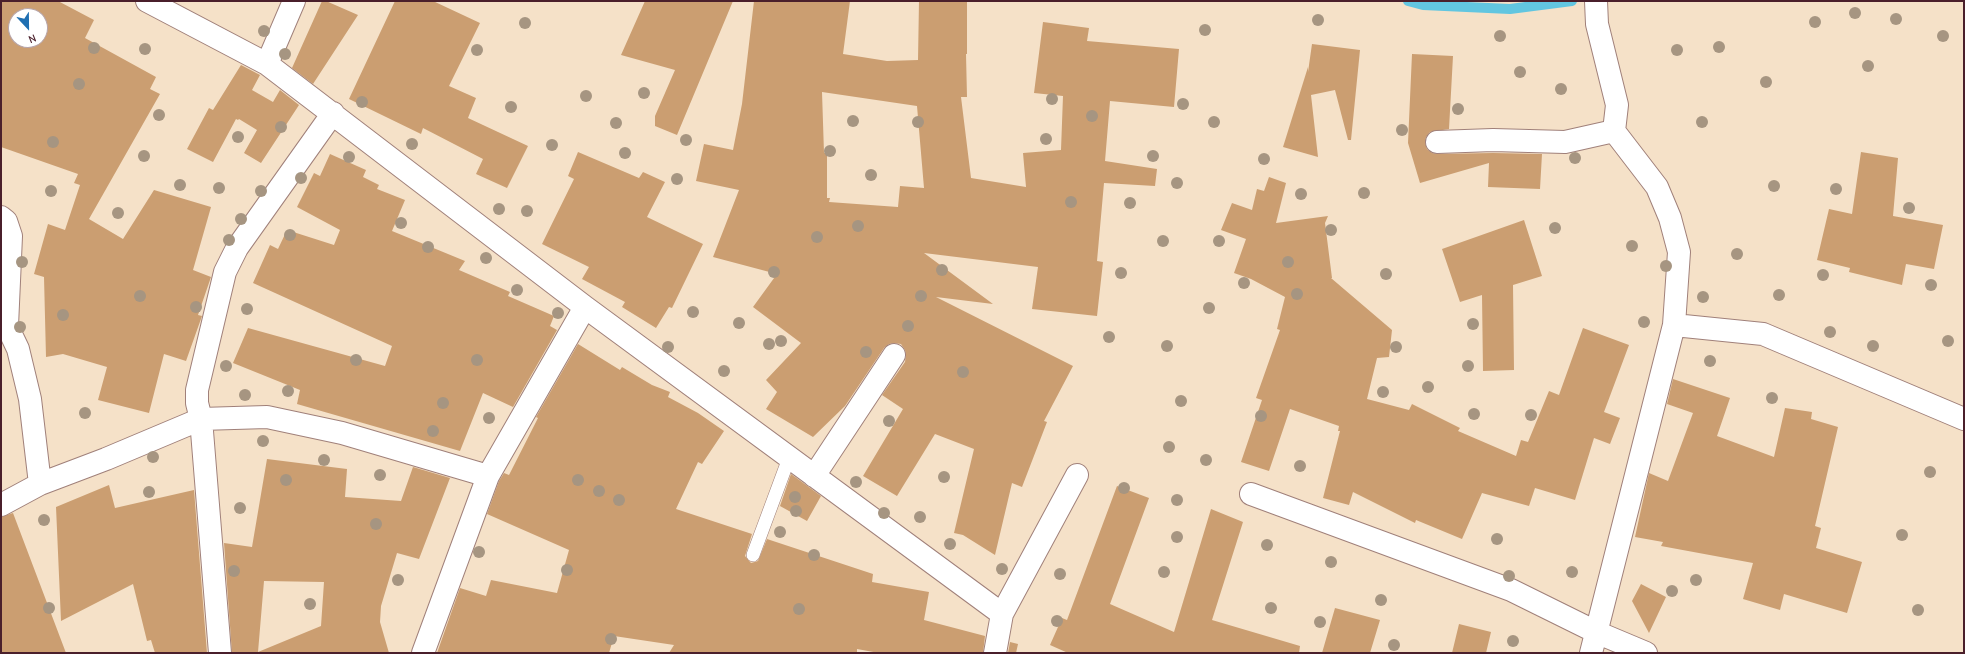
<!DOCTYPE html>
<html>
<head>
<meta charset="utf-8">
<style>
	body { margin:0 }
	#map { position:relative; width:1965px; height:654px; overflow:hidden; background:#f5e1c8; font-family:"Comic Neue",sans-serif }
	canvas { display:block }
	.frame { position:absolute; inset:0; border:2px solid #4a1f2b; pointer-events:none }
	.north { position:absolute; left:8px; top:8px; width:40px; height:40px; box-sizing:border-box; background:#fff; border:1px solid #b7a5aa; border-radius:50%; rotate:158deg; font-size:11px; font-weight:700; line-height:16px; text-align:center; color:#4a1f2b }
	.north::after { content:''; display:block; margin:auto; width:14px; height:18px; background:#1f6fb2; clip-path:polygon(50% 0,100% 100%,50% 72%,0 100%) }
</style>
</head>
<body>
<div id="map">
<canvas width="1965" height="654"></canvas>
<div class="frame"></div>
<div class="north">N</div>
</div>
<script>
const ctx = document.querySelector('canvas').getContext('2d');
ctx.lineJoin = 'round';
function trace(path, color, width, dash) {
  ctx.strokeStyle = color;
  ctx.lineWidth = width;
  ctx.lineCap = dash ? 'butt' : 'round';
  ctx.setLineDash(dash || []);
  ctx.stroke(path);
}
function paint(path, color) {
  ctx.fillStyle = color;
  ctx.fill(path, 'evenodd');
}
trace(new Path2D(`
	M1408,1L1423,5L1510,9L1572,1`), '#62c6e0', 10);
paint(new Path2D(`
	M1,1H58L94,20L85,38L156,77L150,89L160,94L89,219L123,239L154,190L211,207L193,270L211,277L198,315L202,316L186,361L164,354L149,413L98,400L107,367L63,354L46,357L44,277L34,274L48,224L65,230L80,185L74,183L78,174L1,147ZM16,16H40V40H16Z
	M322,1H326L358,15L313,84L292,68Z
	M395,1H433L480,23L449,86L476,98L468,118L528,146L507,188L476,174L483,159L423,128L421,134L349,99Z
	M645,1H733L677,135L655,126V116L675,70L621,55Z
	M754,1H850L843,54L887,61L918,60L919,1H967V54H966L967,97H961L971,178L1026,187L1023,153L1061,150L1063,96L1034,93L1043,22L1089,28L1087,41L1179,49L1174,107L1110,101L1105,161L1157,169L1155,186L1104,183L1097,261L1103,262L1097,316L1032,309L1038,267L924,253L993,304L936,297L1073,366L1044,421L1047,422L1022,487L1012,483L995,555L963,535L954,533L974,449L935,434L897,496L863,476L903,409L882,395L905,362L906,355L905,350L901,344L894,343L889,344L884,348L845,406L813,437L766,409L777,392L766,380L801,343L753,307L777,274L713,257L739,190L696,181L704,144L733,150L742,104ZM822,92L917,106L924,188L900,186L898,207L829,202L830,198H827V153H824Z
	M1312,44L1360,50L1351,140H1348L1335,90L1311,95L1318,157L1283,147L1308,67V72Z
	M1412,54L1453,56L1449,129L1430,132L1426,137L1425,142L1427,149L1432,153L1437,154L1493,153L1542,154L1540,189L1488,187L1489,163L1420,183L1408,143Z
	M241,65L260,75L252,90L273,102L280,90L299,105L261,163L244,153L257,130L239,119L238,120L236,119L213,162L187,149L209,108L213,110Z
	M578,152L639,178L643,172L665,182L647,217L703,244L672,308L669,307L656,328L622,307L625,302L582,279L589,267L542,244L574,179L568,176Z
	M1861,152L1898,158L1893,216L1943,225L1934,269L1906,264L1902,285L1849,272L1850,268L1817,260L1829,209L1852,214Z
	M330,154L366,170L363,177L379,185L377,189L405,200L392,231L465,261L459,270L510,292L508,296L554,316L550,326L557,330L513,407L483,393L460,451L297,404L300,390L233,363L248,328L385,366L392,346L253,283L270,245L278,249L287,230L334,245L340,230L297,207L314,173L320,176Z
	M1269,177L1286,183L1276,223L1328,216L1325,223L1332,278H1331L1392,330L1389,357L1377,358L1367,399L1409,410L1412,404L1460,428L1458,431L1516,456L1521,440L1528,442L1549,391L1559,395L1583,328L1629,345L1604,412L1620,418L1610,444L1594,438L1575,500L1535,488L1529,506L1482,493L1462,539L1416,520L1415,523L1353,492L1349,505L1323,498L1340,431H1338L1339,426L1290,409L1269,471L1241,462L1262,400L1256,398L1280,330L1277,329L1285,297L1251,279L1234,273L1246,239L1221,230L1232,203L1252,210L1257,189L1264,191Z
	M1524,220L1542,276L1513,285L1514,370L1483,371L1482,295L1460,302L1442,249Z
	M578,344L620,370L622,367L652,385L670,392L668,397L698,413L724,431L702,464L698,462L676,509L752,534L745,556L751,563L758,561L767,539L873,574L872,582L929,592L924,620L985,636L983,653H879L857,649V653H669L674,645L614,636L609,653H437L460,588L486,596L491,580L557,593L569,550L487,514L499,481L504,473L509,475L538,418L536,417Z
	M1673,379L1730,398L1717,436L1774,457L1785,408L1812,412L1811,419L1838,427L1815,526L1821,528L1816,548L1862,562L1847,613L1784,594L1780,610L1743,599L1753,563L1661,546L1663,542L1635,537L1649,473L1668,481L1693,413L1667,404Z
	M267,459L347,469L345,497L401,501L413,467L450,478L419,559L397,553L381,606L380,622L389,653H232L224,543L252,547ZM264,581L324,582L321,626L258,652Z
	M791,474L821,496L807,521L780,506Z
	M109,485L115,508L194,490L207,653H155L151,640L147,641L133,584L61,621L56,507Z
	M1117,486L1149,498L1110,604L1174,632L1211,509L1243,522L1212,620L1300,646L1299,653H1068L1050,645L1062,618L1067,620Z
	M13,513L66,653H1V517Z
	M1641,584L1666,597L1649,633L1632,601Z
	M1335,608L1380,620L1370,653H1322Z
	M1459,624L1491,632L1486,653H1452Z
	M1010,642L1018,644L1016,653H1008Z`), '#cb9e71');
const service = new Path2D(`
	M753,555L789,458`);
const minor = new Path2D(`
	M147,1L267,64L585,307L1002,614L995,653
	M267,64L294,1
	M1437,142L1493,140L1565,142L1614,131
	M1,217L6,221L11,236L7,326L18,349L30,399L40,484
	M1674,325L1763,334L1964,419
	M814,476L894,355
	M1251,494L1511,590L1596,632L1646,653
	M1,505L40,484L106,459L201,419L267,417L342,433L488,476
	M1002,614L1077,475
	M220,653L201,419L197,403V390L225,272L237,248L333,113
	M423,653L488,476L585,307
	M1591,653L1674,325L1679,252L1670,218L1657,187L1614,131L1617,105L1597,24L1596,1`);
trace(service, '#a0807a', 14);
trace(minor, '#a0807a', 24);
trace(service, '#fff', 13);
trace(minor, '#fff', 22);
ctx.fillStyle = '#a69581';
for (const [x, y] of [
	[1855,13],
	[1896,19],
	[1318,20],
	[1815,22],
	[525,23],
	[1205,30],
	[264,31],
	[1500,36],
	[1943,36],
	[1719,47],
	[94,48],
	[145,49],
	[477,50],
	[1677,50],
	[285,54],
	[1868,66],
	[1520,72],
	[1766,82],
	[79,84],
	[1561,89],
	[644,93],
	[586,96],
	[1052,99],
	[362,102],
	[1183,104],
	[511,107],
	[1458,109],
	[159,115],
	[1092,116],
	[853,121],
	[918,122],
	[1214,122],
	[1702,122],
	[616,123],
	[281,127],
	[1402,130],
	[238,137],
	[1046,139],
	[686,140],
	[53,142],
	[412,144],
	[552,145],
	[830,151],
	[625,153],
	[144,156],
	[1153,156],
	[349,157],
	[1575,158],
	[1264,159],
	[871,175],
	[301,178],
	[677,179],
	[1177,183],
	[180,185],
	[1774,186],
	[219,188],
	[1836,189],
	[51,191],
	[261,191],
	[1364,193],
	[1301,194],
	[1071,202],
	[1130,203],
	[1909,208],
	[499,209],
	[527,211],
	[118,213],
	[241,219],
	[401,223],
	[858,226],
	[1555,228],
	[1331,230],
	[290,235],
	[817,237],
	[229,240],
	[1163,241],
	[1219,241],
	[1632,246],
	[428,247],
	[1737,254],
	[486,258],
	[22,262],
	[1288,262],
	[1666,266],
	[942,270],
	[774,272],
	[1121,273],
	[1386,274],
	[1823,275],
	[1244,283],
	[1931,285],
	[517,290],
	[1297,294],
	[1779,295],
	[140,296],
	[921,296],
	[1703,297],
	[196,307],
	[1209,308],
	[247,309],
	[693,312],
	[558,313],
	[63,315],
	[1644,322],
	[739,323],
	[1473,324],
	[908,326],
	[20,327],
	[1830,332],
	[1109,337],
	[781,341],
	[1948,341],
	[769,344],
	[1167,346],
	[1873,346],
	[668,347],
	[1396,347],
	[866,352],
	[356,360],
	[477,360],
	[1710,361],
	[226,366],
	[1468,366],
	[724,371],
	[963,372],
	[1428,387],
	[288,391],
	[1383,392],
	[245,395],
	[1772,398],
	[1181,401],
	[443,403],
	[85,413],
	[1474,414],
	[1531,415],
	[1261,416],
	[489,418],
	[889,421],
	[433,431],
	[263,441],
	[1169,447],
	[153,457],
	[324,460],
	[1206,460],
	[1300,466],
	[1930,472],
	[380,475],
	[944,477],
	[286,480],
	[578,480],
	[856,482],
	[1124,488],
	[599,491],
	[149,492],
	[795,497],
	[619,500],
	[1177,500],
	[240,508],
	[796,511],
	[884,513],
	[920,517],
	[44,520],
	[376,524],
	[780,532],
	[1902,535],
	[1177,537],
	[1497,539],
	[950,544],
	[1267,545],
	[479,552],
	[814,555],
	[1331,562],
	[1002,569],
	[567,570],
	[234,571],
	[1164,572],
	[1572,572],
	[1060,574],
	[1509,576],
	[398,580],
	[1696,580],
	[1672,591],
	[1381,600],
	[310,604],
	[49,608],
	[1271,608],
	[799,609],
	[1918,610],
	[1057,621],
	[1320,622],
	[611,639],
	[1513,641],
	[1394,645]
]) {
  ctx.beginPath();
  ctx.arc(x, y, 6, 0, 2 * Math.PI);
  ctx.fill();
}
</script>
</body>
</html>
